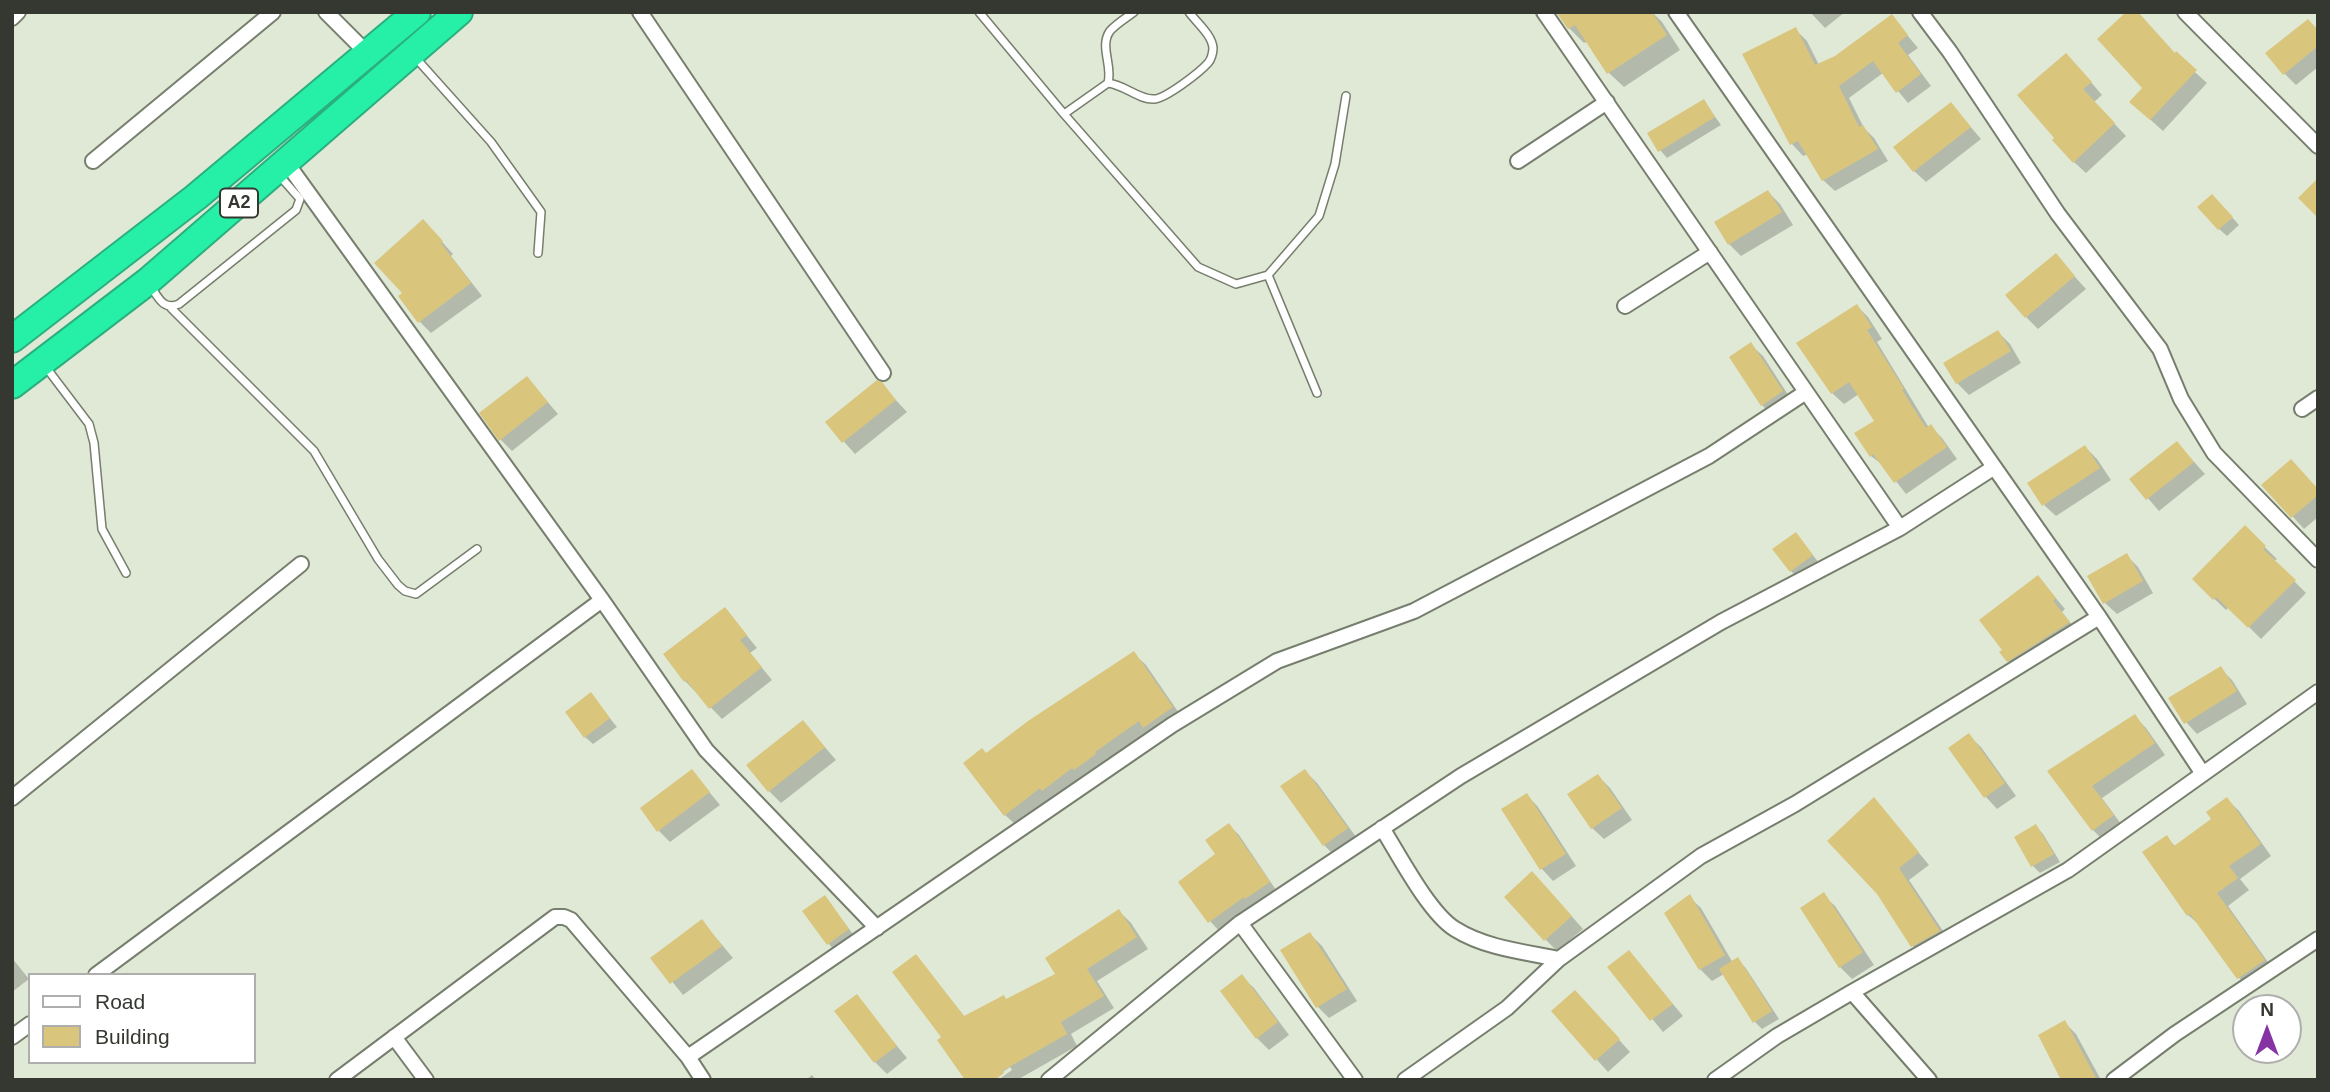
<!DOCTYPE html>
<html>
<head>
<meta charset="utf-8">
<style>
	body { margin:0 }
	#map { position:relative; width:2330px; height:1092px; overflow:hidden; background:#e0e9d6; font-family:Arial,sans-serif }
	canvas { display:block }
	.frame { position:absolute; inset:0; border:14px solid #353831; pointer-events:none }
	.legend { position:absolute; left:28px; top:973px; width:228px; height:91px; box-sizing:border-box; background:#fff; border:2px solid #aeafad; margin:0; padding:9px 12px; list-style:none; font-size:21px; color:#353831 }
	.legend li { display:flex; align-items:center; gap:14px; height:35px }
	.legend b { width:35px; border:2px solid #aeafad }
	.north { position:absolute; left:2232px; top:994px; width:70px; height:70px; box-sizing:border-box; background:#fff; border:2px solid #aeafad; border-radius:50%; rotate:0deg; font-size:19px; font-weight:700; line-height:28px; text-align:center; color:#353831 }
	.north::after { content:''; display:block; margin:auto; width:24px; height:32px; background:#8634a3; clip-path:polygon(50% 0,100% 100%,50% 72%,0 100%) }
</style>
</head>
<body>
<div id="map">
<canvas width="2330" height="1092"></canvas>
<div class="frame"></div>
<ul class="legend">
<li><b style="height:9px;background:#fff"></b>Road</li>
<li><b style="height:19px;background:#dac57d"></b>Building</li>
</ul>
<div class="north">N</div>
</div>
<script>
const ctx = document.querySelector('canvas').getContext('2d');
ctx.lineJoin = 'round';
function paint(path, color) {
  ctx.fillStyle = color;
  ctx.fill(path, 'evenodd');
}
function trace(path, color, width, dash) {
  ctx.strokeStyle = color;
  ctx.lineWidth = width;
  ctx.lineCap = dash ? 'butt' : 'round';
  ctx.setLineDash(dash || []);
  ctx.stroke(path);
}
function drawText(font, color, halo, rows, align = 'center') {
  ctx.font = font + ' Arial,sans-serif';
  ctx.lineWidth = 5;
  ctx.setLineDash([]);
  ctx.textBaseline = 'middle';
  ctx.strokeStyle = halo;
  ctx.fillStyle = color;
  for (const [text, x, y, turn = 0] of rows) {
    ctx.save();
    ctx.translate(x, y);
    ctx.rotate((+turn || 0) * Math.PI / 180);
    ctx.textAlign = isNaN(turn) ? turn : align;
    if (halo) ctx.strokeText(text, 0, 0);
    ctx.fillText(text, 0, 0);
    ctx.restore();
  }
}
paint(new Path2D(`
	M1558,12H1652L1662,22L1680,50L1624,87L1609,73L1588,41L1584,43L1569,28Z
	M1810,12H1845L1825,28Z
	M1892,17L1918,48L1908,55L1931,86L1908,103L1883,73L1849,98L1864,128L1874,138L1888,161L1835,191L1823,180L1808,154L1803,156L1792,144L1745,55L1795,29L1807,41L1819,65L1836,58Z
	M2318,31V67L2296,85L2284,73Z
	M2176,55L2207,83L2163,131L2143,113Z
	M2078,67L2102,95L2094,102L2126,136L2086,173L2074,162Z
	M1704,101L1721,125L1667,158L1660,150Z
	M1951,104L1981,139L1926,182L1914,171Z
	M1768,192L1780,204L1793,225L1741,256L1729,244Z
	M2220,204L2239,225L2227,236L2219,229Z
	M434,233L453,254L451,256L482,296L431,333L420,322Z
	M2056,256L2086,289L2038,329L2026,317Z
	M1857,306L1868,317L1882,339L1877,342L1929,428L1931,427L1942,438L1957,459L1906,494L1884,466L1871,456L1876,421L1859,394L1844,404L1832,393Z
	M1998,332L2010,344L2021,363L1969,395L1957,383Z
	M1751,345L1763,356L1794,404L1774,417L1762,405Z
	M527,378L558,414L512,451L500,439Z
	M881,384L907,412L855,454L827,423Z
	M2177,443L2205,474L2159,511L2132,480Z
	M2085,447L2097,459L2111,480L2056,516L2044,505Z
	M2264,485L2318,490V517L2304,529Z
	M2245,528L2277,559L2274,561L2306,593L2261,639L2229,607L2226,610L2194,579Z
	M1796,534L1819,563L1798,578L1791,571Z
	M2126,555L2138,567L2153,593L2117,614L2105,603Z
	M2038,577L2065,609L2062,612L2078,633L2018,671L2008,661Z
	M725,609L757,648L750,653L772,680L722,719L685,681L665,654Z
	M1134,654L1146,665L1183,719L1017,826L1005,815Z
	M2220,668L2232,680L2247,704L2197,734L2186,722Z
	M591,695L617,727L593,744L585,737Z
	M2135,717L2146,728L2165,755L2102,798L2124,828L2105,842L2093,830L2050,771Z
	M803,722L836,760L781,803L769,791Z
	M1969,736L1981,747L2016,796L1997,809L1986,797L1951,749Z
	M692,771L720,805L670,842L659,831Z
	M1305,771L1317,783L1359,841L1336,857L1324,845Z
	M1598,776L1610,788L1632,820L1604,839L1592,828Z
	M1527,795L1538,807L1576,866L1553,881L1542,869L1504,810Z
	M1874,799L1929,865L1909,880L1951,943L1924,958L1913,946L1878,893Z
	M2227,799L2239,811L2271,856L2240,879L2249,890L2228,906L2275,972L2250,990L2239,978L2201,926L2188,915L2145,852L2166,837L2176,847L2214,819Z
	M1229,825L1239,835L1278,893L1220,932L1210,921L1217,855Z
	M2036,826L2043,834L2060,862L2040,873L2033,866Z
	M1544,885L1583,929L1557,951L1546,940Z
	M1823,895L1835,906L1874,965L1852,979L1840,967L1802,909Z
	M825,897L855,937L835,951L828,943Z
	M1689,897L1701,908L1733,963L1737,960L1745,967L1779,1019L1762,1029L1755,1022L1724,974L1712,981L1700,969L1666,914Z
	M1119,911L1131,923L1148,949L1097,981L1114,1008L1071,1034L1077,1046L1017,1080H998L1012,1070L1010,1067L991,1080L944,1037L916,956L965,1017L1006,1000L1057,974Z
	M702,921L733,958L683,995L653,958Z
	M1310,934L1322,946L1357,1001L1329,1018L1318,1007Z
	M1629,952L1683,1016L1663,1032L1610,968Z
	M12,958L29,979L12,992Z
	M1242,977L1254,988L1289,1035L1269,1050L1257,1038Z
	M856,997L907,1058L887,1074L875,1062Z
	M1587,1004L1630,1052L1608,1072L1553,1011Z
	M2065,1023L2076,1034L2101,1080H2063Z
	M812,1075L816,1080H806Z`), '#0003');
paint(new Path2D(`
	M1556,12H1652L1667,35L1607,74L1575,25L1568,29Z
	M2126,12H2138L2175,53L2176,51L2197,70L2150,120L2129,102L2142,88L2097,39Z
	M1892,14L1908,35L1898,43L1921,74L1896,93L1873,61L1839,86L1859,127L1863,125L1878,149L1822,181L1798,141L1790,145L1742,54L1796,27L1815,65L1835,56Z
	M2308,19L2318,30V46L2283,75L2265,53Z
	M2066,53L2092,82L2083,89L2115,123L2073,163L2052,140L2054,138L2017,95Z
	M1704,99L1715,117L1658,152L1647,133Z
	M1951,102L1971,127L1913,172L1893,147Z
	M2318,178V218L2298,198Z
	M1768,190L1782,212L1728,245L1714,222Z
	M2212,194L2233,217L2218,230L2197,207Z
	M423,219L443,241L441,243L471,283L418,323L398,296L402,293L374,263Z
	M2056,253L2075,276L2025,318L2005,295Z
	M1857,304L1872,327L1867,330L1904,389L1902,390L1926,428L1931,424L1947,447L1894,483L1873,454L1870,457L1854,433L1874,421L1849,382L1831,394L1796,343Z
	M1998,330L2011,351L1956,384L1943,363Z
	M1751,342L1783,391L1761,406L1729,357Z
	M527,376L548,402L499,441L479,413Z
	M877,380L882,382L896,400L842,443L825,422Z
	M2177,441L2194,462L2146,500L2129,479Z
	M2085,445L2100,468L2042,506L2027,483Z
	M2291,459L2318,489V495L2291,518L2261,485Z
	M2245,525L2266,546L2263,549L2296,580L2248,628L2216,597L2213,600L2192,579Z
	M1796,532L1813,555L1790,572L1772,549Z
	M2127,553L2143,581L2103,604L2087,576Z
	M2038,575L2056,598L2053,601L2070,622L2007,662L1999,652L2002,650L1979,620Z
	M725,607L747,635L740,640L762,667L709,709L686,680L684,682L663,654Z
	M1134,651L1173,707L1143,728L1139,721L1095,752L1096,754L1074,770L1072,768L1042,791L1040,788L1004,816L963,763L982,748L986,753L1028,721Z
	M2221,666L2237,691L2184,724L2168,698Z
	M591,692L610,718L584,738L565,712Z
	M2135,714L2155,743L2092,786L2114,815L2092,831L2047,771Z
	M803,720L825,747L768,792L746,765Z
	M1969,733L2005,783L1984,798L1948,748Z
	M692,769L710,792L657,832L640,808Z
	M1305,769L1348,828L1323,846L1280,786Z
	M1598,774L1622,808L1591,829L1567,794Z
	M1527,793L1566,854L1540,870L1501,809Z
	M1874,797L1919,852L1899,868L1940,931L1911,947L1877,894L1827,841Z
	M2227,797L2261,844L2229,866L2238,878L2217,893L2265,960L2237,979L2190,914L2187,916L2142,852L2167,835L2174,846L2211,819L2206,812Z
	M1229,823L1270,882L1245,899L1244,897L1208,923L1178,882L1215,854L1205,840Z
	M2036,824L2054,854L2031,867L2014,837Z
	M1532,871L1572,916L1544,941L1504,897Z
	M1824,892L1863,952L1839,968L1800,908Z
	M1690,894L1725,955L1699,970L1664,913Z
	M825,895L849,929L827,945L802,911Z
	M1119,909L1137,937L1087,969L1104,996L1061,1022L1067,1034L1002,1071L1004,1073L995,1080H965L937,1040L941,1037L892,972L916,954L964,1016L1004,995L1006,999L1055,974L1045,958Z
	M702,919L722,946L670,984L650,958Z
	M1310,932L1347,989L1316,1008L1280,950Z
	M1629,950L1673,1004L1650,1021L1607,967Z
	M1738,957L1772,1011L1753,1023L1719,969Z
	M1242,974L1278,1022L1256,1039L1220,991Z
	M1575,990L1620,1039L1595,1061L1551,1011Z
	M857,994L897,1046L874,1063L834,1011Z
	M2065,1020L2097,1080H2061L2038,1035Z`), '#dac57d');
const lane = new Path2D(`
	M979,12L1064,114L1198,267L1236,284L1268,275L1319,216L1335,164L1346,96
	M414,56L491,142L541,212L538,253
	M1108,83C1125,85 1139,100 1154,99C1165,99 1199,73 1208,63C1211,60 1213,53 1213,48C1212,35 1197,23 1189,12
	M1064,114L1108,83C1113,66 1099,46 1110,31C1116,24 1126,18 1134,12
	M1268,275L1317,393
	M150,285C158,297 163,311 179,304L296,210L300,199L278,174
	M171,308L314,451L378,559L398,585L405,591L416,594L477,549
	M45,366L89,424L94,443L102,529L126,573`);
const street = new Path2D(`
	M326,12L368,54
	M640,12L883,373
	M1544,12L1900,528L1993,468
	M1676,12L2099,617L2203,774
	M1920,12L1950,52L2058,214L2160,349L2181,399L2214,453L2318,560
	M2185,12L2318,146
	M12,18L18,12
	M93,161L273,12
	M1518,161L1607,102
	M286,162L602,600L706,750L877,928
	M1625,306L1710,252
	M2302,409L2318,398
	M12,798L301,564
	M1382,828C1399,855 1429,913 1455,929C1485,948 1525,952 1559,959
	M1240,923L1355,1080
	M96,975L602,600
	M12,1037L30,1024
	M394,1037L426,1080
	M688,1057L1172,725L1277,661L1414,611L1709,456L1806,392
	M337,1080L555,917H564L571,920L688,1057L703,1080
	M1049,1080L1240,923L1461,776L1721,622L1900,528
	M1405,1080L1507,1008L1559,959L1701,856L1795,804L2099,617
	M1715,1080L1777,1036L1852,992
	M1929,1080L1852,992L2068,870L2318,692
	M2114,1080L2175,1034L2318,939`);
const highway = new Path2D(`
	M12,339L196,197L417,12
	M12,385L147,282L459,12`);
trace(lane, '#767e6d', 10);
trace(street, '#767e6d', 18);
trace(highway, '#2baf7e', 30);
trace(lane, '#fff', 7);
trace(street, '#fff', 14);
trace(highway, '#26efa8', 26);
for (const [x, y, w] of [
	[239,203,38]
]) {
  const box = new Path2D();
  box.roundRect(x - w / 2, y - 14.5, w, 29, 5);
  ctx.fillStyle = '#fff';
  ctx.fill(box);
  trace(box, '#353831', 2);
}
drawText('bold 18px', '#353831', null, [
	["A2",239,203]
]);
</script>
</body>
</html>
